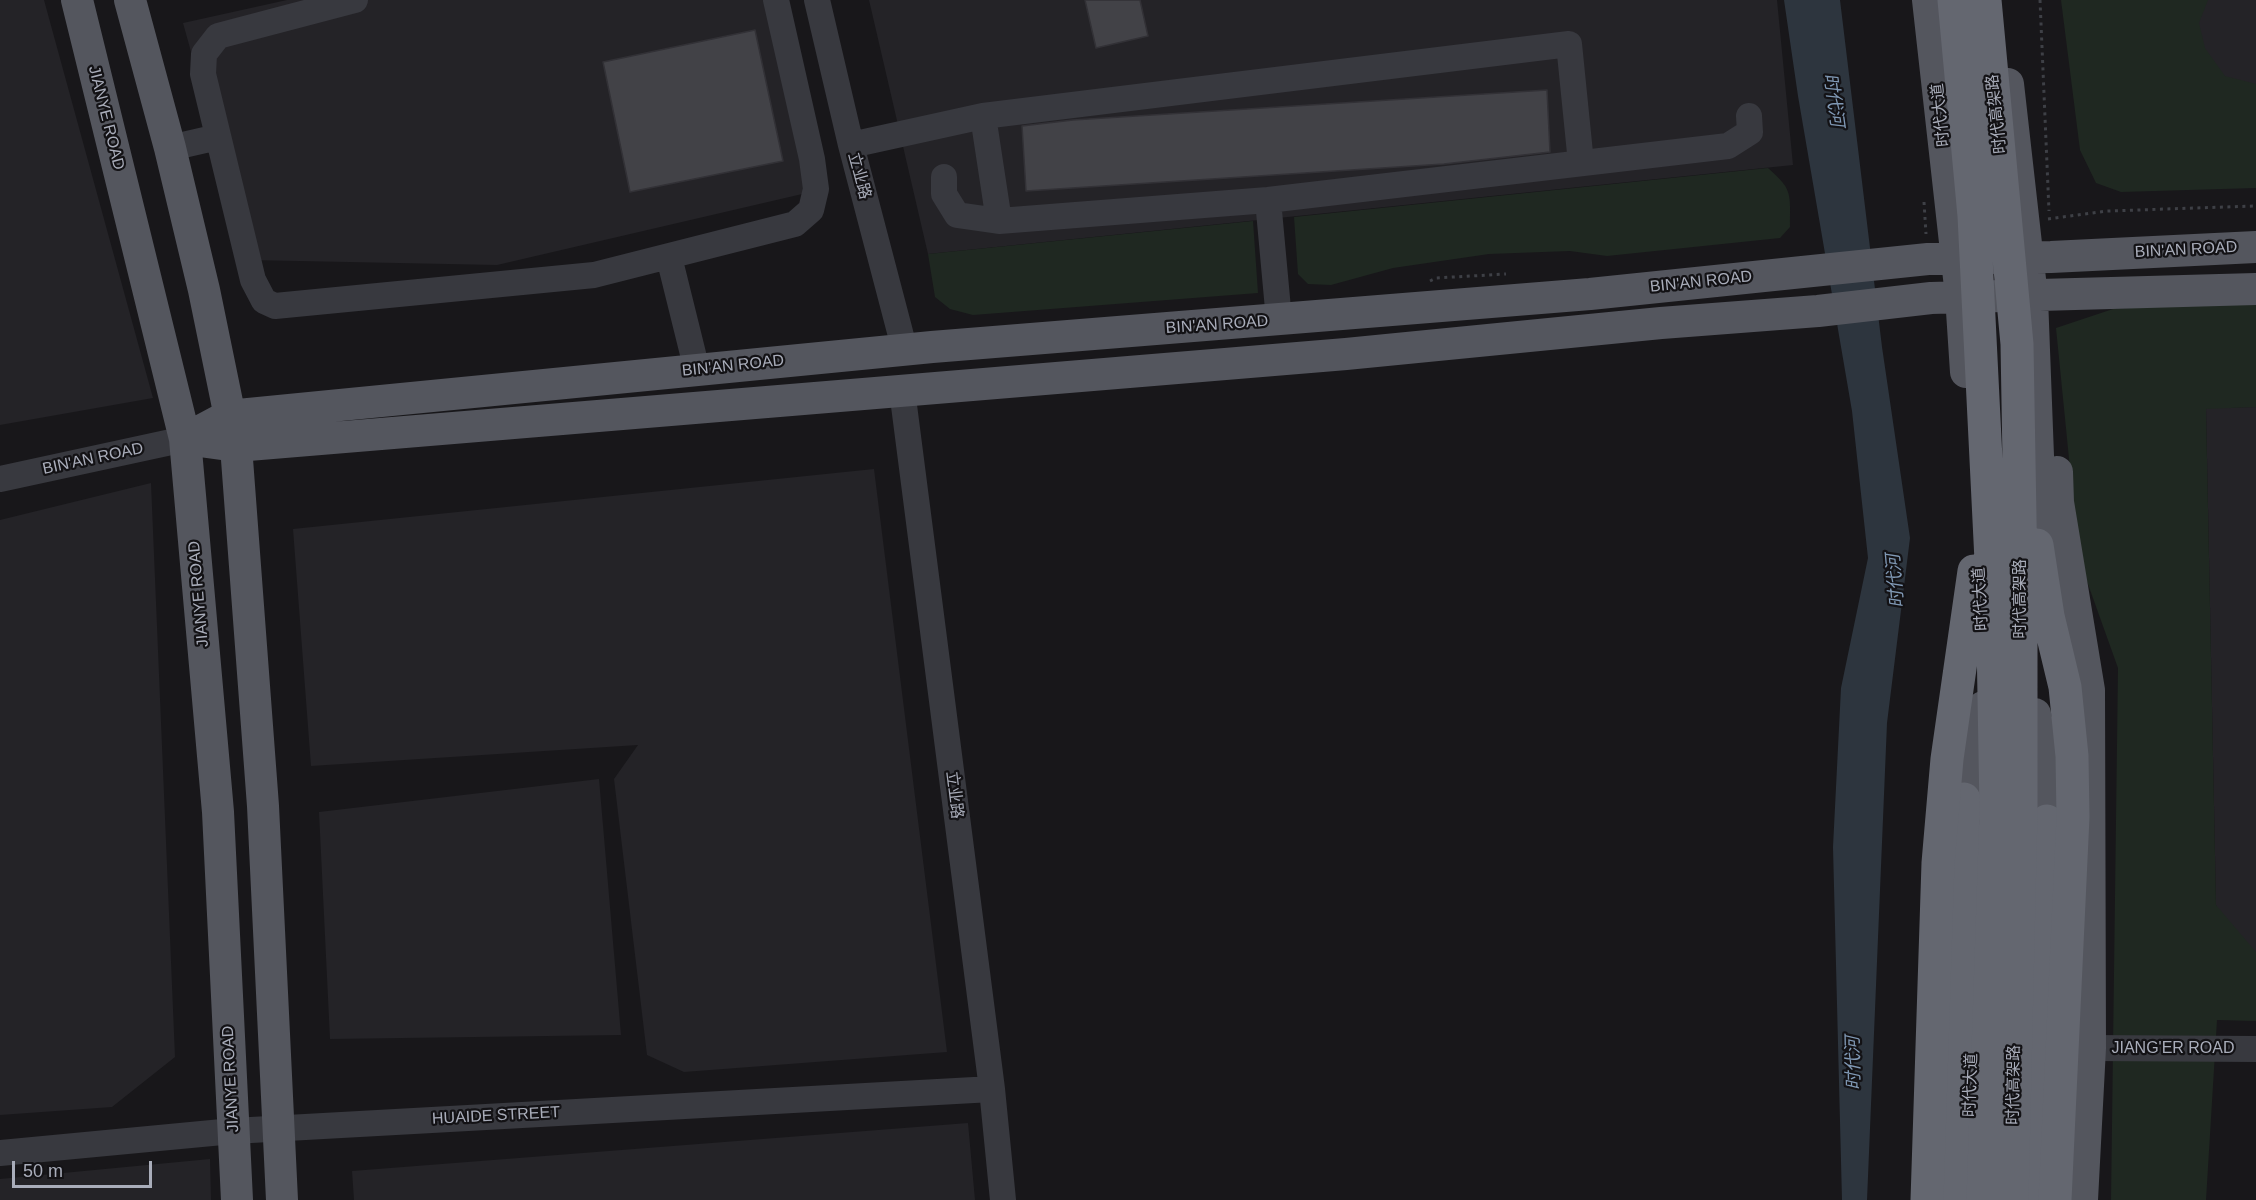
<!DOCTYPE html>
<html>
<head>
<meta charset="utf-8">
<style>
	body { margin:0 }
	#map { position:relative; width:2256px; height:1200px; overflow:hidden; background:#18171a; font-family:Helvetica,sans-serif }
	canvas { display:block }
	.scale { position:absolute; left:12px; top:1161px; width:140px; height:27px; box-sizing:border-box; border:3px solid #a9adba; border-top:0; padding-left:8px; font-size:18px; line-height:21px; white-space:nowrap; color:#a9adba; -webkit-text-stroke:4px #131215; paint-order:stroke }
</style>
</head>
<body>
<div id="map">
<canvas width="2256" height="1200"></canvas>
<div class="scale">50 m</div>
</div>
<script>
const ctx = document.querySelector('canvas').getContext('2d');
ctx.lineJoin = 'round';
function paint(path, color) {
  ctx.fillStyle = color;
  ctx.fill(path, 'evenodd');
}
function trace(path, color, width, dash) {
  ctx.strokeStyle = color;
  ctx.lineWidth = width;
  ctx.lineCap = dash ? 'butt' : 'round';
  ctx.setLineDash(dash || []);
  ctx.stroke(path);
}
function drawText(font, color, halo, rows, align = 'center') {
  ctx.font = font + ' Helvetica,"Noto Sans SC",sans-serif';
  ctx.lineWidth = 4.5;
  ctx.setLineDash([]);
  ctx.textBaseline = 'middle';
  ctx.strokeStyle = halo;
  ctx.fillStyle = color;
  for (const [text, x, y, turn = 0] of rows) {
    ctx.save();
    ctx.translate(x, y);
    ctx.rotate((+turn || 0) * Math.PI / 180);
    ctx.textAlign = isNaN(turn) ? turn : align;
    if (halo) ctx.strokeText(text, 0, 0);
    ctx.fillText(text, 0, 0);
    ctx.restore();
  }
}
paint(new Path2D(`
	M0,0H44L153,398L0,425Z
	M287,0H782L828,188L497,265L249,260L183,23Z
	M869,0H1777L1793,165L928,254Z
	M2166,0H2256V136Z
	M2256,407V1021L2216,905L2206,408Z
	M874,469L947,1052L684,1072L647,1055L614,779L638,745L311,766L293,529Z
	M151,483L175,1057L112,1107L0,1115V520Z
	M599,779L621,1035L330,1039L319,812Z
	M968,1123L975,1200H354L352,1171Z
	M210,1159L211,1200H0V1179Z`), '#242327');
paint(new Path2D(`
	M2061,0H2208L2199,23L2205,48L2225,76L2256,84V188L2121,192L2096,183L2080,150Z
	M1768,168C1793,190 1790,193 1790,227L1780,238L1607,256L1570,251L1489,254L1393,268L1331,285L1308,284L1298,274L1294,217Z
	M1253,221L1258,293L973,315L950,309L935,297L928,254Z
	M2256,301V407L2206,409L2216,905L2256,952V1021L2217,1020L2206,1200H2111L2118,668L2079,559L2056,328L2113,309Z`), '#1f2821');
paint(new Path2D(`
	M1784,0H1840L1882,347L1910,538L1887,723L1867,1200H1842L1833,847L1841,688L1868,558L1852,411L1798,96Z`), '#2d353e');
const building = new Path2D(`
	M1085,0H1140L1148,36L1096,48Z
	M755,30L783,161L630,192L603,62Z
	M1547,90L1550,152L1444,164L1026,191L1022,126L1073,120Z`);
paint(building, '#424247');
trace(building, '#323136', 1.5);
trace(new Path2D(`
	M2040,0L2049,211
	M1924,202L1926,234
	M2048,219L2107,211L2256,206
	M1430,281L1436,278L1506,274`), '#3e4046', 3, [3, 4.5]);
trace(new Path2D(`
	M355,0L218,36L204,54L203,74L253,280L264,301L275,306L594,275L795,224L811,210L816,189L812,159L776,0
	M817,0L851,145L905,351
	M983,116L999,221
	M851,145L983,116L1569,44L1581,163
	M170,148L218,137
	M944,177V194L957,215L999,221L1268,200L1728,146L1750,132L1749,116
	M1268,200L1279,320
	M669,257L697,370
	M902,390L992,1089L1003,1200
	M0,479L185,439
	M2090,1048L2256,1049
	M0,1153L233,1131L992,1089`), '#38393f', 26);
trace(new Path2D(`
	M77,0L185,439L218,812L237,1200
	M130,0L170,148L204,290L236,446L263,806L282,1200
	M1928,0L1961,296L1966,372
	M2008,84L2032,297L2038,456L2037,572
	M185,439L228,416L932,347L1590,294L1928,259L2051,257L2256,247
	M185,439L236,446L1346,354L1661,323L1818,311L1931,298L2256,289
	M2057,472L2058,502L2089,690L2090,1048L2082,1200
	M2035,714L2046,768L2047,821
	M1964,799L1967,761L1983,707`), '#54565e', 32);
trace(new Path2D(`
	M1953,1200L1964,799
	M2038,1200L2047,821`), '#646770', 33);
trace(new Path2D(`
	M1954,0L1974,216L1992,581L1996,811L1983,1200
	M1985,0L2017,344L2021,576V813L2012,1200
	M2037,545L2048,616L2065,687L2072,756L2073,817L2055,1200
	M1927,1200L1938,863L1947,759L1974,571`), '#646770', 33);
drawText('16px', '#a9adba', '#131215', [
	["时代高架路",1997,114,-96],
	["时代大道",1941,115,-96],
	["JIANYE ROAD",106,118,76],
	["立业路",859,176,75],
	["BIN'AN ROAD",2186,250,-3],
	["BIN'AN ROAD",1701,282,-6],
	["BIN'AN ROAD",1217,325,-4],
	["BIN'AN ROAD",733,366,-6],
	["BIN'AN ROAD",93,459,-12],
	["JIANYE ROAD",199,594,-95],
	["时代大道",1981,599,-93],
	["时代高架路",2021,599,-90],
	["立业路",954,795,83],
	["JIANG'ER ROAD",2173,1049],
	["JIANYE ROAD",231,1079,-93],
	["时代大道",1971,1085,-88],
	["时代高架路",2014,1085,-89],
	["HUAIDE STREET",496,1116,-3]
]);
drawText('italic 18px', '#8099b5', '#131215', [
	["时代河",1833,100,82],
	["时代河",1896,581,-95],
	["时代河",1854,1063,-91]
]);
</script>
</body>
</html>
